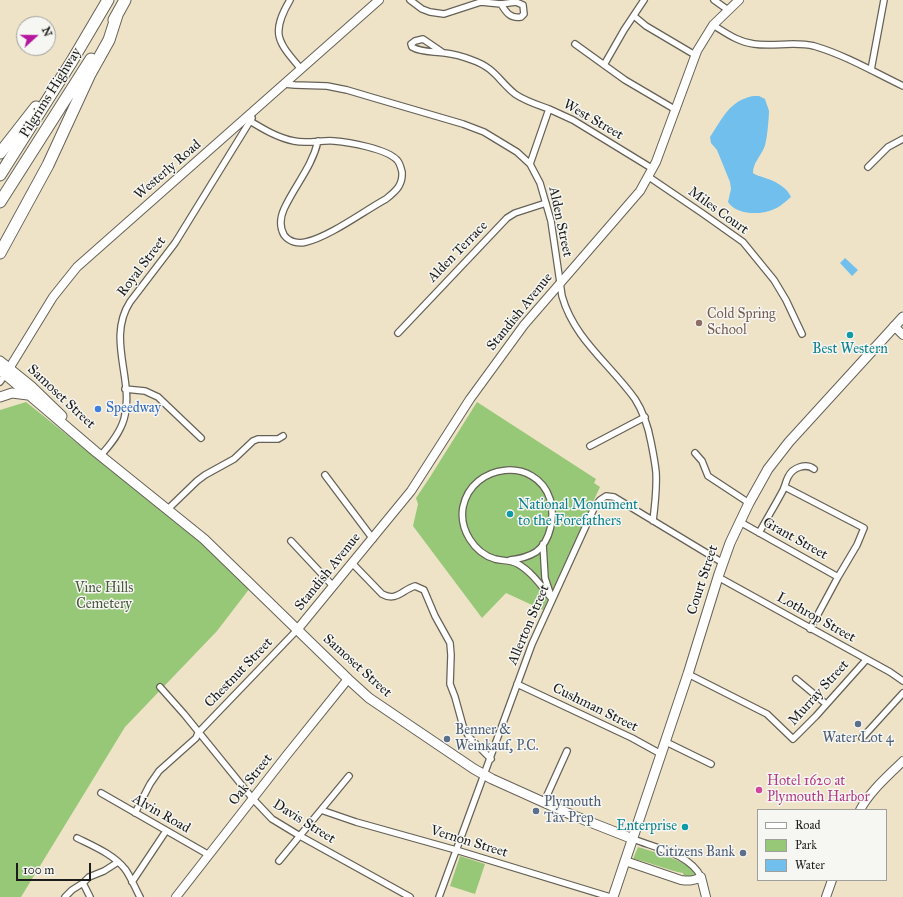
<!DOCTYPE html>
<html>
<head>
<meta charset="utf-8">
<style>
	body { margin:0 }
	#map { position:relative; width:903px; height:897px; overflow:hidden; background:#eee3c7; font-family:"IM FELL Great Primer",serif }
	canvas { display:block }
	.legend { position:absolute; left:757px; top:809px; width:130px; height:72px; box-sizing:border-box; background:#f6f6f2; border:1px solid #9f9f9c; margin:0; padding:5px 7px; list-style:none; font-size:12px; color:#1c1c1c }
	.legend li { display:flex; align-items:center; gap:8px; height:20px }
	.legend b { width:20px; border:1px solid #9f9f9c }
	.north { position:absolute; left:16px; top:16px; width:40px; height:40px; box-sizing:border-box; background:#f6f6f2; border:1px solid #9f9f9c; border-radius:50%; rotate:69deg; font-size:11px; font-weight:700; line-height:16px; text-align:center; color:#1c1c1c }
	.north::after { content:''; display:block; margin:auto; width:14px; height:18px; background:#b5179e; clip-path:polygon(50% 0,100% 100%,50% 72%,0 100%) }
	.scale { position:absolute; left:16px; top:863px; width:75px; height:18px; box-sizing:border-box; border:2px solid #1c1c1c; border-top:0; padding-left:5px; font-size:12px; line-height:14px; white-space:nowrap; color:#1c1c1c; -webkit-text-stroke:3px #f6f6f2; paint-order:stroke }
</style>
</head>
<body>
<div id="map">
<canvas width="903" height="897"></canvas>
<ul class="legend">
<li><b style="height:5px;background:#fff"></b>Road</li>
<li><b style="height:11px;background:#96c877"></b>Park</li>
<li><b style="height:11px;background:#71bfec"></b>Water</li>
</ul>
<div class="north">N</div>
<div class="scale">100 m</div>
</div>
<script>
const ctx = document.querySelector('canvas').getContext('2d');
ctx.lineJoin = 'round';
function paint(path, color) {
  ctx.fillStyle = color;
  ctx.fill(path, 'evenodd');
}
function trace(path, color, width, dash) {
  ctx.strokeStyle = color;
  ctx.lineWidth = width;
  ctx.lineCap = dash ? 'butt' : 'round';
  ctx.setLineDash(dash || []);
  ctx.stroke(path);
}
function drawText(font, color, halo, rows, align = 'center') {
  ctx.font = font + ' "IM FELL Great Primer",serif';
  ctx.lineWidth = 3;
  ctx.setLineDash([]);
  ctx.textBaseline = 'middle';
  ctx.strokeStyle = halo;
  ctx.fillStyle = color;
  for (const [text, x, y, turn = 0] of rows) {
    ctx.save();
    ctx.translate(x, y);
    ctx.rotate((+turn || 0) * Math.PI / 180);
    ctx.textAlign = isNaN(turn) ? turn : align;
    if (halo) ctx.strokeText(text, 0, 0);
    ctx.fillText(text, 0, 0);
    ctx.restore();
  }
}
paint(new Path2D(`
	M26,402L197,539L250,588L217,631L125,727L21,897H0V410Z
	M477,402L596,479L594,483L600,487L543,610L506,593L482,618L413,526L418,504L416,498L430,477Z
	M638,847C647,850 703,864 693,878L684,877L683,873C666,870 650,862 633,859Z
	M460,856L485,864L475,894L450,886Z`), '#96c877');
paint(new Path2D(`
	M753,96H759L765,99C766,103 768,107 769,111C769,117 767,143 764,148C760,157 753,163 753,173C757,176 760,176 765,178C775,181 787,187 791,197C785,202 780,207 772,210C760,215 736,215 728,202L731,189L730,182L717,150L711,143L710,137C723,118 729,101 753,96Z
	M845,258L858,270L852,276L840,263Z`), '#71bfec');
const street = new Path2D(`
	M290,0C270,34 278,42 301,69
	M410,0L422,9L430,12L444,14L481,2L501,4L516,2L523,5L524,14L521,17C510,19 506,12 501,4
	M714,0L728,10
	M634,16L646,26L695,55
	M713,25C726,33 738,42 754,44C774,47 794,41 814,46C845,55 874,72 903,86
	M575,44L625,80L676,110
	M442,52L423,39L415,41L411,44L412,47C422,53 434,51 445,53C454,54 464,57 472,60C495,68 498,80 515,94C525,101 538,105 549,109
	M604,65L624,30L644,0
	M871,70L884,0
	M284,84L295,85L327,86L347,90L374,98L463,124L484,132L517,152L530,164L540,183L551,221L562,296C574,339 610,364 635,399C644,413 648,426 651,442C653,452 655,462 656,472C657,488 655,505 653,521
	M250,121C263,129 278,138 294,141C307,144 321,140 334,141C349,142 387,149 397,160C400,163 401,168 402,172C403,185 396,191 386,199C364,211 329,237 306,242C298,244 289,242 284,235C279,226 280,218 284,209C295,185 312,167 318,141
	M530,164L549,109L573,120L653,169
	M868,167L888,147L903,139
	M649,177L702,213L743,242L774,280L786,300L802,334
	M398,333L507,218L515,213L546,203
	M0,382L5,375
	M125,389L145,391L158,397L201,438
	M590,446L645,417
	M695,453L702,461L708,476L749,503
	M101,455C111,444 120,433 124,419C135,381 106,339 130,302L175,243L252,118
	M325,475L373,539
	M785,487L864,528L857,545L838,577L810,629
	M168,509L197,481L205,475L234,459L253,441L258,439H278L283,436
	M740,522L838,577
	M759,533C766,520 774,507 781,494C785,488 785,483 788,477C793,467 806,463 814,469
	M291,541L333,586
	M543,544L545,578L550,593
	M510,560C519,559 528,557 536,552C551,541 555,516 550,499C536,456 472,463 463,507C459,529 474,553 495,559C503,561 511,560 518,564C532,572 542,587 552,599
	M352,563L382,594C396,602 402,590 415,586L424,590L435,616L450,643L451,655L450,684L455,697L463,726L469,737L491,759
	M718,577L890,672L903,681
	M688,674L767,714L793,739L816,716L866,660
	M796,679L826,704
	M517,684L632,738L661,754
	M160,687L184,714L253,799L272,819L300,836L410,897
	M862,738L903,693
	M666,742L711,764
	M101,793L209,855
	M544,802L567,751
	M321,810L356,822L456,850L610,897
	M135,813L150,784L159,771L196,738L198,733L297,630
	M77,838C93,846 113,854 125,869C131,877 135,888 140,897
	M633,839C656,848 690,854 701,877
	M279,861L349,776
	M132,882L166,831
	M83,883L90,897
	M65,897L72,890L83,883L89,877L104,871L118,862
	M439,897L532,644L595,506L600,500L606,496L614,497L723,563`);
const secondary = new Path2D(`
	M894,326L903,335
	M7,372L53,297L77,267L379,0
	M297,630L411,491L470,399L524,325L640,191L656,162L697,51L713,25L739,0
	M860,810C870,791 888,776 903,761
	M625,861L681,880C689,881 694,881 701,877L706,897
	M176,897L286,756L348,679
	M826,897L832,880`);
const primary = new Path2D(`
	M0,361L31,386L62,416
	M0,370L96,452L204,539L348,679L369,698L474,769L492,779L572,815L633,839
	M0,397L12,393L28,395
	M613,897L688,674L719,574L730,543L749,503L768,469L789,442L903,317`);
const highway = new Path2D(`
	M114,20L125,0
	M0,153L36,107
	M0,175L72,61L108,0
	M0,202L91,59
	M0,253L48,165L90,74L109,40L117,15`);
trace(street, '#666258', 8);
trace(secondary, '#666258', 10);
trace(primary, '#666258', 11);
trace(highway, '#666258', 13);
trace(street, '#fff', 5.5);
trace(secondary, '#fff', 8);
trace(primary, '#fff', 9);
trace(highway, '#fff', 11);
for (const [x, y, r, color] of [
	[699,323,4,"#8d6e63"],
	[850,335,4,"#0f9aa8"],
	[98,409,4,"#3f7fe0"],
	[510,514,4,"#0f9aa8"],
	[858,724,4,"#5c6f8a"],
	[447,739,4,"#5c6f8a"],
	[759,790,4,"#d1479c"],
	[536,811,4,"#5c6f8a"],
	[685,827,4,"#0f9aa8"],
	[743,853,4,"#5c6f8a"]
]) {
  const dot = new Path2D();
  dot.arc(x, y, r, 0, 2 * Math.PI);
  ctx.fillStyle = color;
  ctx.fill(dot);
  trace(dot, '#f6f6f2', 1.5);
}
drawText('14px', '#1c1c1c', '#f6f6f2', [
	["Pilgrims Highway",51,93,-58],
	["West Street",593,120,30],
	["Westerly Road",168,170,-41],
	["Miles Court",718,211,36],
	["Alden Street",560,222,78],
	["Alden Terrace",458,252,-46],
	["Royal Street",142,267,-53],
	["Standish Avenue",520,312,-51],
	["Samoset Street",61,397,43],
	["Grant Street",795,539,29],
	["Standish Avenue",328,572,-51],
	["Court Street",703,580,-72],
	["Lothrop Street",816,618,29],
	["Allerton Street",529,625,-67],
	["Samoset Street",357,666,42],
	["Chestnut Street",239,673,-46],
	["Murray Street",819,693,-48],
	["Cushman Street",595,708,26],
	["Oak Street",251,780,-52],
	["Alvin Road",161,814,30],
	["Davis Street",304,822,32],
	["Vernon Street",469,842,17]
]);
drawText('14px', '#785e54', '#f6f6f2', [
	["Cold Spring",707,315],
	["School",707,331]
], 'left');
drawText('14px', '#0d838f', '#f6f6f2', [
	["Best Western",850,350],
	["National Monument",518,506,"left"],
	["to the Forefathers",518,522,"left"],
	["Enterprise",677,827,"right"]
]);
drawText('14px', '#366cbe', '#f6f6f2', [
	["Speedway",106,409]
], 'left');
drawText('14px', '#47583c', '#f6f6f2', [
	["Vine Hills",104,589],
	["Cemetery",104,605]
]);
drawText('14px', '#4e5e75', '#f6f6f2', [
	["Benner &",455,731],
	["Weinkauf, P.C.",455,747],
	["Water Lot 4",858,739,"center"],
	["Plymouth",544,803],
	["Tax Prep",544,819],
	["Citizens Bank",735,853,"right"]
], 'left');
drawText('14px', '#b23c85', '#f6f6f2', [
	["Hotel 1620 at",767,782],
	["Plymouth Harbor",767,798]
], 'left');
</script>
</body>
</html>
